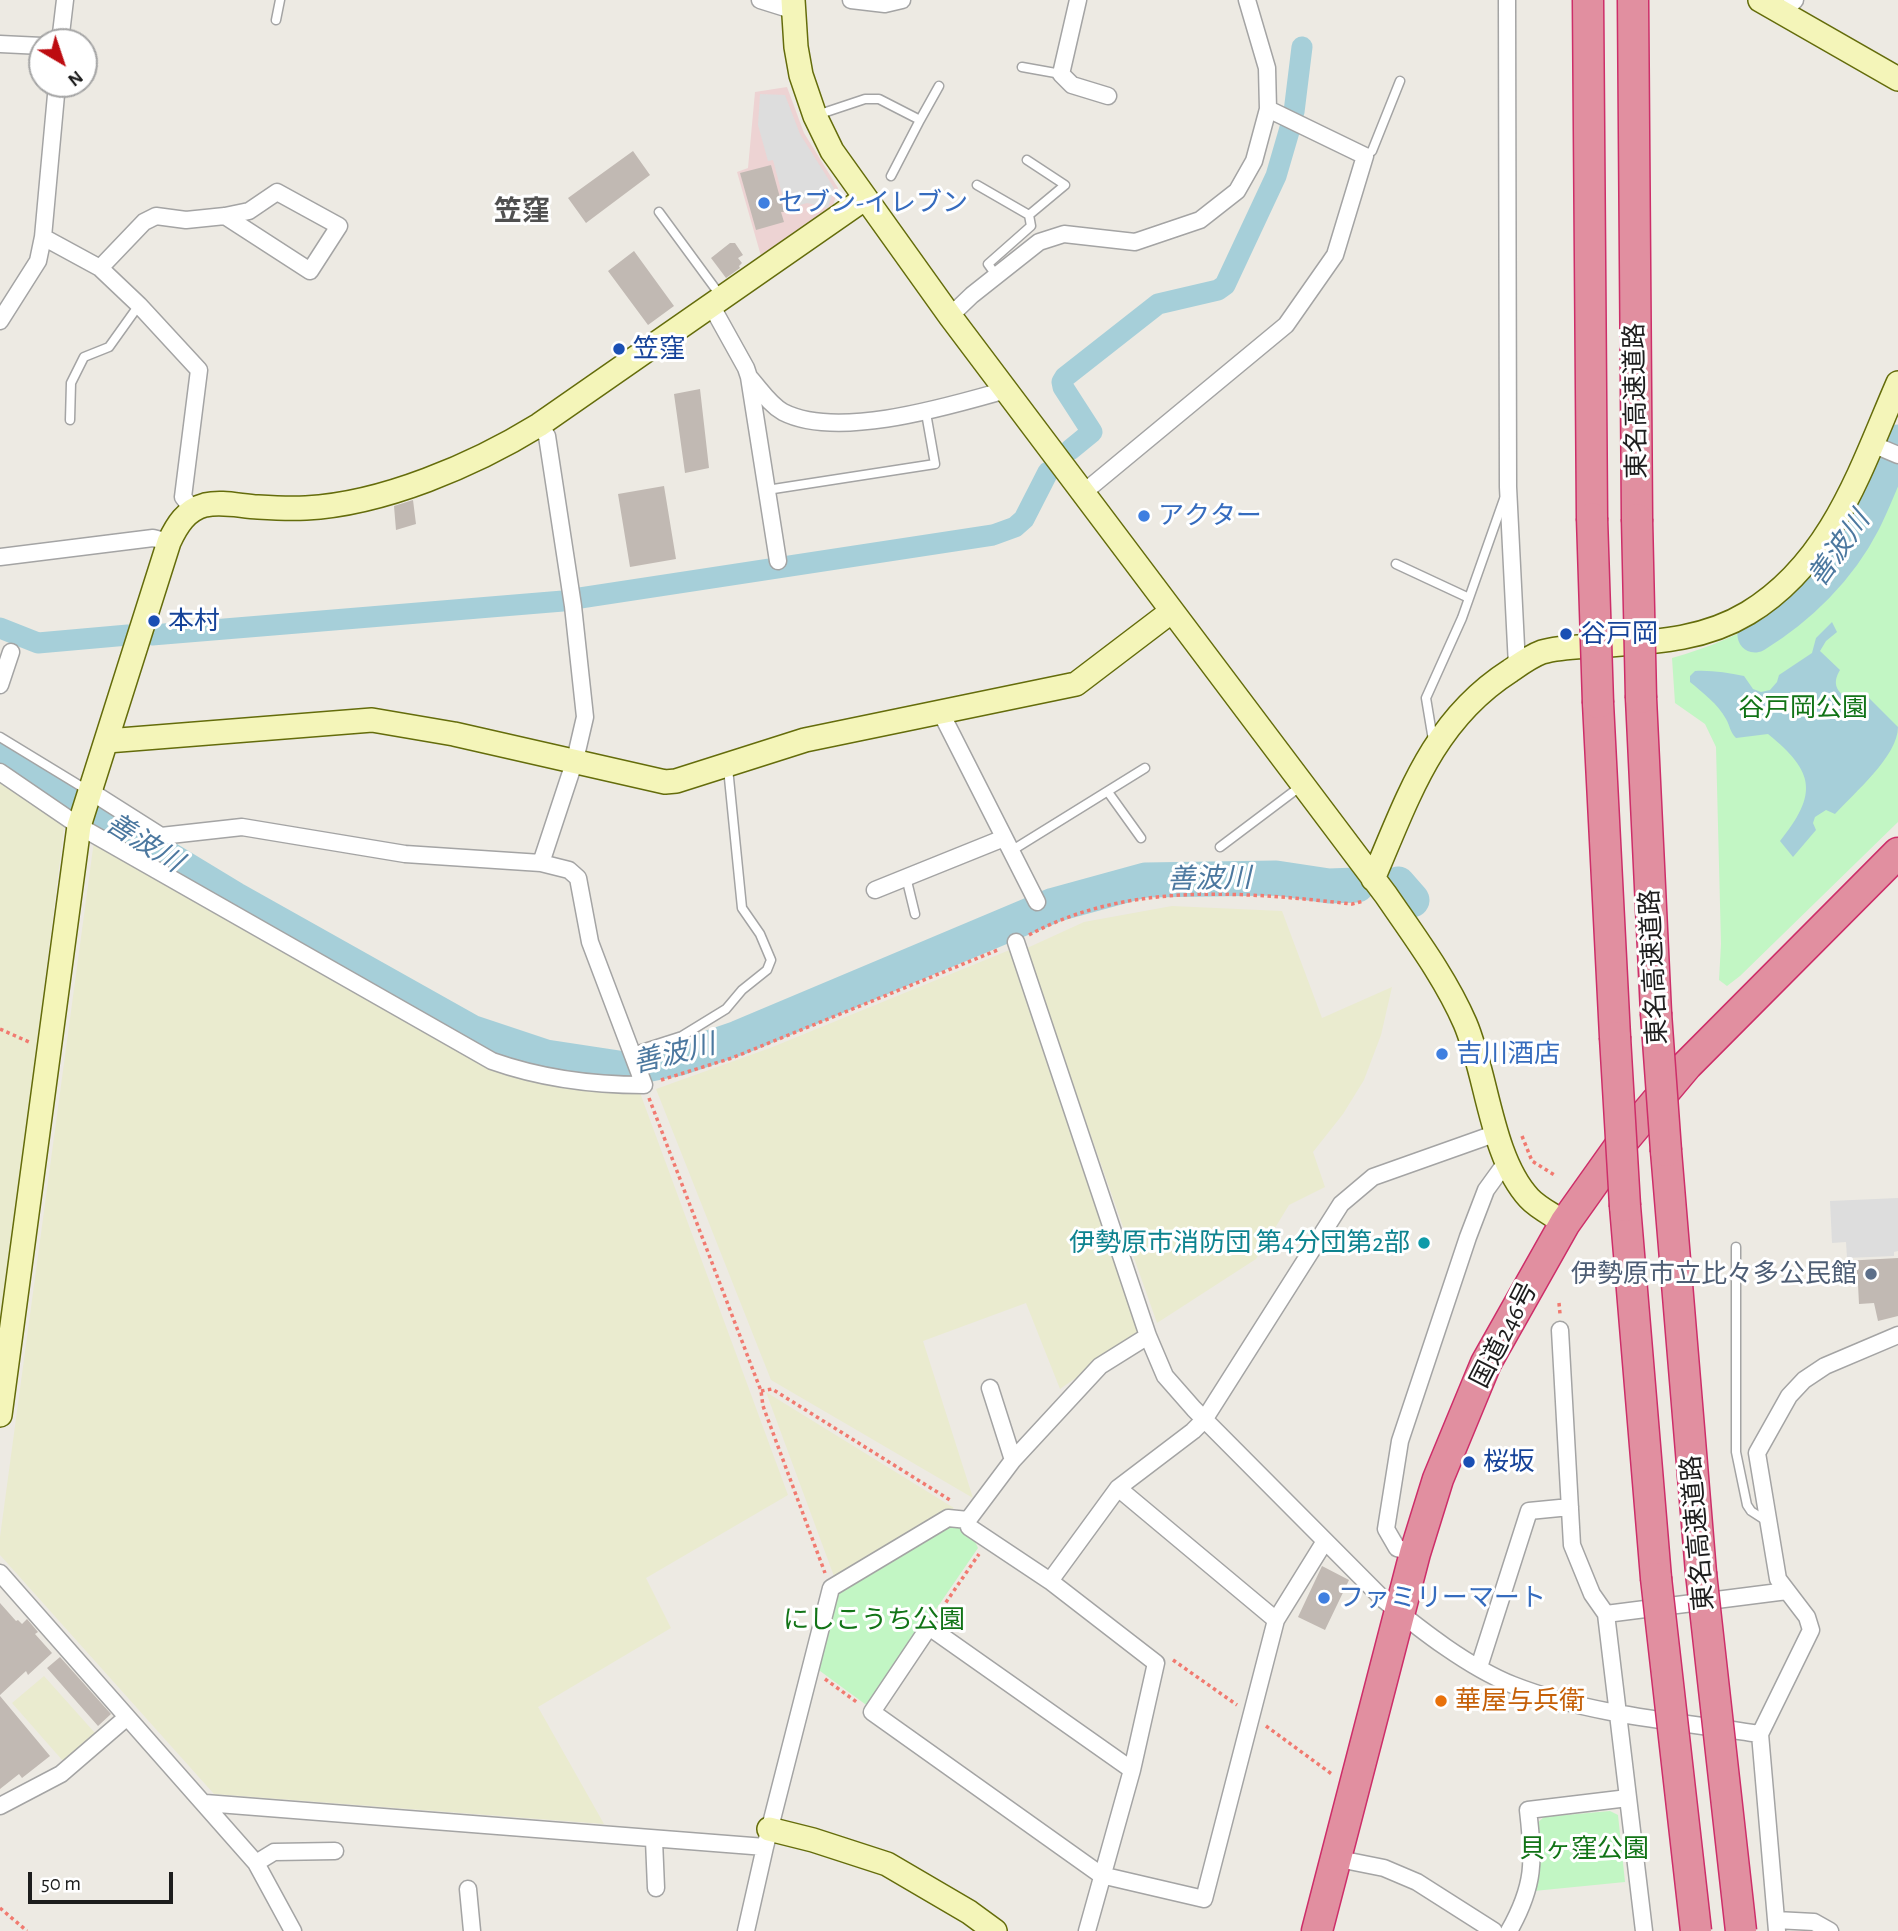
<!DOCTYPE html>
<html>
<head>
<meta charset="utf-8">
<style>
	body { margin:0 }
	#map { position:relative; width:1898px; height:1931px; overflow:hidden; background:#edeae3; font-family:"Alegreya Sans",sans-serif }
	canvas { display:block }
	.north { position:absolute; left:28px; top:28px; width:70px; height:70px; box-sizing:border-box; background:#fff; border:2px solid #a5a5a5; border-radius:50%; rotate:141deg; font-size:19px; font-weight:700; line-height:28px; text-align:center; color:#1d1d1d }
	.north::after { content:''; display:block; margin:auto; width:24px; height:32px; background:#bd0c11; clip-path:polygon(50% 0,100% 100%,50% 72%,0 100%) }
	.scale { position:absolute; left:28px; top:1872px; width:145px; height:32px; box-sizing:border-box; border:4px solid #1d1d1d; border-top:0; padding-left:9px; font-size:21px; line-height:24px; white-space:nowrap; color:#1d1d1d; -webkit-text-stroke:5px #fff; paint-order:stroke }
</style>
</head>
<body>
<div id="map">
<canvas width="1898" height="1931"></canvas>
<div class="north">N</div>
<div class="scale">50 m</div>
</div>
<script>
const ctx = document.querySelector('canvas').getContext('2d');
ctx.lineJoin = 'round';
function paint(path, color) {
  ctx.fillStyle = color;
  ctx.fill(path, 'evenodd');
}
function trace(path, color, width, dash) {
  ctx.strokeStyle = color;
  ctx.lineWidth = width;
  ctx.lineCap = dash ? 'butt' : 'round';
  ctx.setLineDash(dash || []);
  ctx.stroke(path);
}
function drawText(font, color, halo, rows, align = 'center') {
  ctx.font = font + ' "Alegreya Sans","Noto Sans JP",sans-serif';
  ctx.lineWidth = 6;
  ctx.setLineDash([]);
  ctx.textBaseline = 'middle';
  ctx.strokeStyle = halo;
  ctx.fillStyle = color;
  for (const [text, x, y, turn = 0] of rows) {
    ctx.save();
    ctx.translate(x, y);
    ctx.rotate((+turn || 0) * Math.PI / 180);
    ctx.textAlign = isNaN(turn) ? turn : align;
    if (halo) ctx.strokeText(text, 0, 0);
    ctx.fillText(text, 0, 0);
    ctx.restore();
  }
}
paint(new Path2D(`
	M787,87L804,133L838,188L832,210L761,256L737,172L748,168L755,92Z`), '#edd3d3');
paint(new Path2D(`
	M0,774L65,820L0,1339Z
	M94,841L454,1045L547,1078L639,1090L788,1495L646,1578L671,1628L538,1707L604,1824L214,1794L0,1555V1537Z
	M1172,906L1282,911L1322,1018L1392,987L1381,1035L1364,1080L1343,1114L1313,1152L1325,1187L1289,1205L1256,1259L1157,1323L1025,949L1084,922Z
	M1012,949L1142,1332L1060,1389L1026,1303L923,1341L973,1498L771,1380L656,1089L770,1048Z
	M766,1392L954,1508L835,1579Z
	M44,1676L95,1733L63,1761L12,1703Z`), '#eaebcf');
paint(new Path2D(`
	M1885,458L1898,463V822L1740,976L1727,986L1719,980L1721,944L1716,747L1705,724L1675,703L1672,658C1746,637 1802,605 1844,539C1860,514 1871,484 1885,458Z
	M955,1523L972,1535L978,1548L869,1707L816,1668L835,1590Z
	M1610,1811L1618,1815L1625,1882L1534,1891L1536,1824L1544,1817Z`), '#c2f6c4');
paint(new Path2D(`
	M760,94L785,95L800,134L834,188L828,208L807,203L786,209L773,160L768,161L758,125Z
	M1898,1198V1251L1894,1252V1256L1847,1258L1846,1242L1832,1243L1830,1201Z`), '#ddd');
paint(new Path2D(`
	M1832,622L1837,632L1826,641L1820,651L1840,670C1832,683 1836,692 1849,699L1865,694L1898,727C1898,756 1854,793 1835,814L1826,810L1815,817L1813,823L1816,830L1793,857L1780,841C1818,794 1815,772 1768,734L1736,738C1730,732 1730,726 1726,719C1718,704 1702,692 1690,682V676L1695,671C1711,670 1728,673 1744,676L1753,689L1761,692L1770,690L1777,682L1779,675L1812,653L1816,638Z`), '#a6cfd9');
trace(new Path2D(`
	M1294,112L1302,47
	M1070,450L1092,432L1063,387L1062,382L1065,377L1158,304L1218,290L1225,285L1276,176L1290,128
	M580,598L993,535L1015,527L1024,519L1048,472
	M0,628L38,643L128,635
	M152,635L563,601`), '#a6cfd9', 21);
trace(new Path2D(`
	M1755,635C1799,608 1839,569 1863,522C1876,496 1886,468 1898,442
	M0,753L102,819L234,899L471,1032L546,1057L625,1069L680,1058L738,1038L1054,905L1145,880L1276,878L1329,886L1357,885
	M1398,884L1412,900`), '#a6cfd9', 35);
paint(new Path2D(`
	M633,151L650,175L586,223L568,198Z
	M771,165L784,212H781L784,222L756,230L740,173Z
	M730,243H735L743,255L738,258L742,263L739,266L740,268L726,278L711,258Z
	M634,251L674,306L648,325L608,271Z
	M700,389L709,468L685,473L674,394Z
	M664,486L676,559L630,567L618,494Z
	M413,500L416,524L396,530L394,506Z
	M1898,1258V1316L1878,1321L1874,1303L1859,1304L1858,1284H1845L1844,1261Z
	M1322,1566L1349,1580L1325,1630L1298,1617Z
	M0,1603L16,1621L18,1620L22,1624L27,1619L38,1632L35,1634L52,1653L28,1675L26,1671L0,1695Z
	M60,1657L111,1714L98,1726L47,1668Z
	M0,1696L50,1756L22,1778L19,1774L0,1789Z`), '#c1b9b3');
const lane = new Path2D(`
	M276,20L280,0
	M1022,67L1061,74
	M817,115L865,99H879L920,120L891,176
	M920,120L939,86
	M1365,156L1372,151L1400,81
	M1027,160L1065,185L1029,215
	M977,185L1029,215L1031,226L988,264L996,275
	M659,212L720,295
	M70,420L71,383L84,357L109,347L139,305
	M767,490L935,464L926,413
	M1396,564L1469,598
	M0,737L87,790
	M1433,740L1426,698L1462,618L1504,499
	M1108,792L1141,838
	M1220,847L1301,786
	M1011,851L1145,768
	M906,877L915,914
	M632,1052L682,1036L726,1009L742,990L767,970L771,960L760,934L742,908L728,768
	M1736,1247V1452L1747,1505L1751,1511L1768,1522`);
const street = new Path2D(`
	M760,0L792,10
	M851,0L885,4L902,0
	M1078,0L1061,74L1072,85L1108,96
	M1507,0L1508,487L1517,666
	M1782,13L1795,0
	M60,42L65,0
	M0,44L42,46
	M43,237L100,268L139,305L199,370L183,497L193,510
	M100,268L144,222L156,216L186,220L225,216L249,211L277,192L339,226L310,271L225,216
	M711,305L746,368L749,377L778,561
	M950,316L972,295L1039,242L1064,234L1135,242L1200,220L1237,191L1254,161L1268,109L1267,68L1247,0
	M0,321L38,261L43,237L57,84
	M749,377C760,389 769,404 783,412C838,440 949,406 1006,390
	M539,425L547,436L573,606L585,717L575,760L541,863
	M1872,444L1898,455
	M1083,493L1286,325L1335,255L1365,156L1268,109
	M0,557L153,538L169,542
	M0,685L11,652
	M940,711L1037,902
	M0,772L79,826L492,1061C540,1078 593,1085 644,1085L590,942L578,878L569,870L541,863L405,854L242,827L161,836L90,791
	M875,890L1004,838
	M1016,942L1148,1336L1165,1376L1194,1409L1384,1600C1421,1630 1468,1667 1513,1685C1589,1715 1680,1722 1760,1734
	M1560,1330L1572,1545L1592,1594L1606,1614L1644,1931
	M990,1388L1013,1460
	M1118,1488L1276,1620
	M968,1520L969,1527L1050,1581L1156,1663L1132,1770L1087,1931
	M968,1520L1013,1460L1100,1366L1148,1336
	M1415,1553L1397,1548L1386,1529L1400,1441L1468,1237L1486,1190L1507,1161
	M0,1573L256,1863L293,1931
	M1050,1581L1118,1488L1193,1431L1204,1420L1341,1204L1373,1177L1497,1133
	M1606,1614L1787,1591
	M1479,1667L1529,1511L1570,1507
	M1132,1770L929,1627L872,1712L1101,1875L1204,1899L1276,1620L1325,1541
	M205,1803L765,1847
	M0,1806L61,1774L126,1718
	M654,1840L656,1888
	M1334,1858L1384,1868L1417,1882L1494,1931
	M256,1863L274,1852L335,1851
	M468,1889L472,1931
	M1776,1920L1814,1922L1830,1931
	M746,1931L765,1847L831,1588L948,1518L968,1520
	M1509,1931C1535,1885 1534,1861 1528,1810L1628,1798
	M1777,1931L1760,1734L1811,1630L1807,1617L1778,1579L1757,1453L1789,1396L1804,1380L1825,1366L1898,1335`);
const secondary = new Path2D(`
	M793,0L796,47L801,75L815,116L832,151L950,316L1386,895C1414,936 1445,977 1465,1023C1487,1074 1491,1157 1529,1198C1538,1208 1553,1215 1565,1223
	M1760,0L1898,79
	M107,741L372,720L454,734L665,782L676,781L805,740L1076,684L1172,611
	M1373,879C1408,798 1432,721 1510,671C1520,664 1531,656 1542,652C1559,647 1577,647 1594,646C1648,642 1700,642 1748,613C1832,562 1861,468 1898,383
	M0,1415L79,826L169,542C177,525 186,510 205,505C222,501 240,506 258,507C273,508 290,509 306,508C383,504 474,465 539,425L864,199
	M769,1829L813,1840L887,1864L969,1912L995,1931`);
const highway = new Path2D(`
	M1588,0L1592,518
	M1633,0L1637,519
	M1641,698L1656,1013
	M1598,703L1615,1037
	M1666,1151L1701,1573
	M1625,1206L1656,1578
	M1317,1931L1415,1553L1438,1479L1486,1363L1565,1223L1624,1140L1687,1065L1898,853`);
trace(lane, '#a4a4a4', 11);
trace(street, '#a4a4a4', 19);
trace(secondary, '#646c0b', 26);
trace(highway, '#cd2e69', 33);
trace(new Path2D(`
	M1029,935C1128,881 1244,892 1352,904L1364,901
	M0,1029L29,1042
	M661,1080L732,1058L1000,949
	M649,1098L761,1391L763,1406L825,1573
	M1522,1136L1532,1161L1556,1176
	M1559,1303L1560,1314
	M761,1391L772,1389L950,1500
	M938,1614L979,1554
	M1173,1660L1237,1705
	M825,1679L858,1703
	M1266,1726L1333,1775
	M0,1908L27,1931`), '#f17a70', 3.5, [3.5, 3.5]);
trace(lane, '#fff', 8);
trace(street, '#fff', 16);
trace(secondary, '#f4f5b9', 23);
trace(highway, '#e18fa0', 30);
const highwayBridge = new Path2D(`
	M1592,518L1598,703
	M1637,519L1641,698
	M1656,1013L1666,1151
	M1615,1037L1625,1206
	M1701,1573L1741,1931
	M1656,1578L1696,1931`);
trace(highwayBridge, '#cd2e69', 33, []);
trace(highwayBridge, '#e18fa0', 30);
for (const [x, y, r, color] of [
	[764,203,7,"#3f7fe0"],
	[619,349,7,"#1a4fb4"],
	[1144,516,7,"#3f7fe0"],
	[154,621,7,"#1a4fb4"],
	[1566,634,7,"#1a4fb4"],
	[1442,1054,7,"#3f7fe0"],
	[1424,1243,7,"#0f9aa8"],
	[1871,1274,7,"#5c6f8a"],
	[1469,1462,7,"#1a4fb4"],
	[1324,1598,7,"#3f7fe0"],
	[1441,1701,7,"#e8710a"]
]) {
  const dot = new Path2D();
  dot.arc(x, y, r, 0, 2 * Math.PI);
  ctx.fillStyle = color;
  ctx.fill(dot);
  trace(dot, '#fff', 2.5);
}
drawText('26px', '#366cbe', '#fff', [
	["セブン-イレブン",778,203],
	["アクター",1158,516],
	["吉川酒店",1456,1054],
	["ファミリーマート",1338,1598]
], 'left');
drawText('26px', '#164399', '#fff', [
	["笠窪",633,349],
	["本村",168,621],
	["谷戸岡",1580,634],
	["桜坂",1483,1462]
], 'left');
drawText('26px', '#1d1d1d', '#fff', [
	["東名高速道路",1636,401,-91],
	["東名高速道路",1654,967,-93],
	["国道246号",1504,1335,-63],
	["東名高速道路",1698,1533,-95]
]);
drawText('26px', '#127417', '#fff', [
	["谷戸岡公園",1803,708],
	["にしこうち公園",874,1620],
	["貝ヶ窪公園",1584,1849]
]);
drawText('26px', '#0d838f', '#fff', [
	["伊勢原市消防団 第4分団第2部",1410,1243]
], 'right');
drawText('26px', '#4e5e75', '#fff', [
	["伊勢原市立比々多公民館",1857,1274]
], 'right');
drawText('26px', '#c56008', '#fff', [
	["華屋与兵衛",1455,1701]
], 'left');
drawText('bold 28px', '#505050', '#fff', [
	["笠窪",522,212]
]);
drawText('italic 28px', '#4c789f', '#fff', [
	["善波川",1839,549,-55],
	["善波川",144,843,32],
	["善波川",1209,879,-1],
	["善波川",674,1054,-14]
]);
</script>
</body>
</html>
